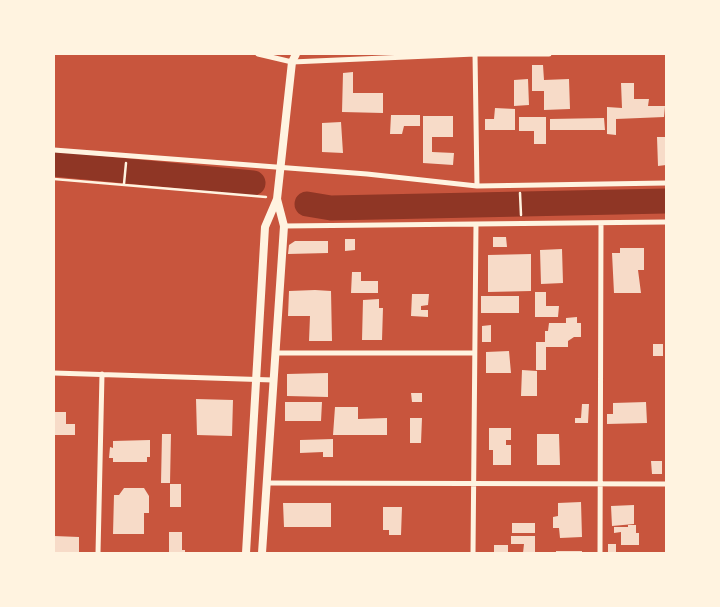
<!DOCTYPE html>
<html>
<head>
<meta charset="utf-8">
<style>
	body { margin:0 }
	#map { position:relative; width:720px; height:607px; overflow:hidden; background:#c8553d; font-family:"PT Sans Narrow",sans-serif }
	canvas { display:block }
	.frame { position:absolute; inset:0; border:55px solid #fff3e0; pointer-events:none }
</style>
</head>
<body>
<div id="map">
<canvas width="720" height="607"></canvas>
<div class="frame"></div>
</div>
<script>
const ctx = document.querySelector('canvas').getContext('2d');
ctx.lineJoin = 'round';
function trace(path, color, width, dash) {
  ctx.strokeStyle = color;
  ctx.lineWidth = width;
  ctx.lineCap = dash ? 'butt' : 'round';
  ctx.setLineDash(dash || []);
  ctx.stroke(path);
}
function paint(path, color) {
  ctx.fillStyle = color;
  ctx.fill(path, 'evenodd');
}
trace(new Path2D(`
	M54,164L253,183
	M307,204L331,208L666,201`), '#8f3625', 25);
paint(new Path2D(`
	M532,65H543L544,80L569,79L570,109L544,110V91H532Z
	M353,72V93H383V113L342,112L343,73Z
	M528,79L529,105L514,106V80Z
	M621,83H634V99H649L648,106H665L664,117L616,119V135L607,134V107L622,108Z
	M495,108L515,109V130H485V119H494Z
	M391,115H420V126H404L402,134H390Z
	M423,116H453V137H432V152L454,153L453,165L423,163Z
	M519,117H546V144H534V131H519Z
	M604,118L605,130H550V119Z
	M341,122L343,153L322,152V123Z
	M657,137H666V165L658,166Z
	M493,237H506L507,247H493Z
	M345,239H355V250L345,251Z
	M295,241H328V253L288,254L289,245Z
	M620,248H644V270H638L641,293H614L612,253H620Z
	M562,249L563,283L541,284L540,250Z
	M531,254V291L488,292V255Z
	M352,272H361V281H378V293H351Z
	M315,290L331,291L332,341H309L310,316H288L289,291Z
	M535,292H546V306H559L558,317H535Z
	M412,294H429L428,305L421,306V310H428V317L411,316Z
	M481,296H519V313H481Z
	M379,299V308H383L382,340H362L363,300Z
	M577,317V323H581V337H574L568,341V347H546V370H536V342H545V331H548L549,323H566V318Z
	M491,325V342H482V326Z
	M653,344H663V356H653Z
	M509,351L511,373H486V352Z
	M522,370L537,371V396H521Z
	M328,373V397L287,396V374Z
	M411,393H422V402H412Z
	M196,399L233,400L232,436L197,435Z
	M285,402H322L321,421H285Z
	M646,402L647,423L607,424V414H613V403Z
	M582,404H589L588,423H575V418H581Z
	M335,407H358V419L387,418V435H333Z
	M54,412H66V424H75V435H54Z
	M410,418H422L421,443H410Z
	M489,428H511V440H506V445H511V465H493V450H489Z
	M162,434H171L170,483H161Z
	M537,434H559L560,465H537Z
	M333,439V457H323V452L300,453V440Z
	M150,440V457H147V462H113V458H109L110,447L113,448V441Z
	M651,461H662V474H652Z
	M170,484H181V507H170Z
	M124,488H144L149,496V513H144V534H113L114,495H119Z
	M581,502L582,537L560,538L559,528H553V517L558,516V503Z
	M283,503H331V527H284Z
	M634,505V524L612,526L611,506Z
	M383,507H402L401,535H389V530H383Z
	M512,523H535V533H512Z
	M628,525H636V533H639V545H621V532L614,533V527H628Z
	M169,532H182V550H185V553H169Z
	M54,536L79,537V553H54Z
	M511,536H535V553H523L524,544H511Z
	M608,544H616V553H608Z
	M494,545H508V553H494Z
	M556,551H582V553H556Z`), '#f7dbc8');
trace(new Path2D(`
	M54,179L266,197
	M124,184L126,163
	M520,193L521,215`), '#fff3e0', 2.5);
trace(new Path2D(`
	M258,54L292,62L475,54H549
	M475,54L477,186
	M54,150L367,174L477,186L666,183
	M284,226L666,222
	M275,353H474
	M54,373L273,380
	M267,483L666,484
	M98,553L102,374
	M473,553L476,224
	M600,553L601,223`), '#fff3e0', 5);
trace(new Path2D(`
	M246,553L265,227L277,199L292,62L296,54
	M262,553L284,226L277,199`), '#fff3e0', 8);
</script>
</body>
</html>
